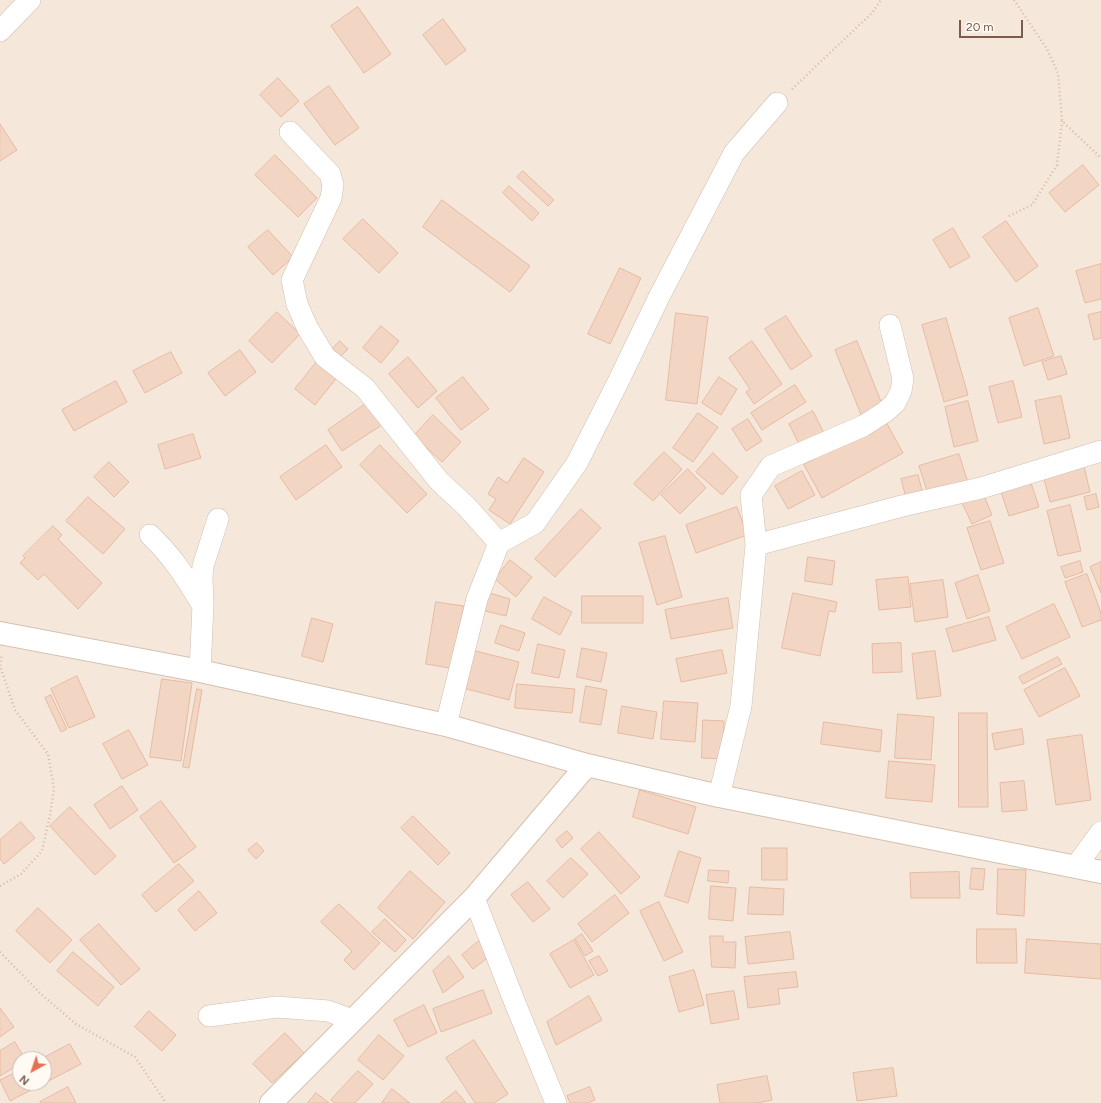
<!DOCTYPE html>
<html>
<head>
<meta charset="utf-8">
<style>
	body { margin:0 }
	#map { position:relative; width:1101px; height:1103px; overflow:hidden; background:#fdf6ec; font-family:Figtree,sans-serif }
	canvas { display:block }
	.north { position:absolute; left:12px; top:1051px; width:40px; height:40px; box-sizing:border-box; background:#fffaf3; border:1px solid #cabbb1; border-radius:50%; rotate:220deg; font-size:11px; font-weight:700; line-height:16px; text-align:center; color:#7a5c4d }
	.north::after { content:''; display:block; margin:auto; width:14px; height:18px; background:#e76f51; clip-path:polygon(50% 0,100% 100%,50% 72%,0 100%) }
	.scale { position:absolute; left:959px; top:20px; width:64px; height:18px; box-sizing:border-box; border:2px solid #7a5c4d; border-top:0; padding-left:5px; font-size:12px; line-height:14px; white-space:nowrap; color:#7a5c4d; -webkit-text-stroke:3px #fffaf3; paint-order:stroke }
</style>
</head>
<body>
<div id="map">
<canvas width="1101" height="1103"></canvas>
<div class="north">N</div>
<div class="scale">20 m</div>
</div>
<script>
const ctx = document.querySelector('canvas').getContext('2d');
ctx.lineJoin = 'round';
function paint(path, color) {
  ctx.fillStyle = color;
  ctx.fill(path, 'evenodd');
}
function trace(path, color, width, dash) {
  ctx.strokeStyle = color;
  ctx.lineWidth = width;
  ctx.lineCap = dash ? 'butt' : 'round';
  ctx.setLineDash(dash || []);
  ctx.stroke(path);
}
paint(new Path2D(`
	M0,0H1101V1103H0ZM20,1059H44V1083H20Z`), '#f5e8da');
const building = new Path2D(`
	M358,7L391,54L364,73L331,26Z
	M443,19L466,50L446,65L423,35Z
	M278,78L299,101L281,117L260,95Z
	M329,86L359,128L335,145L304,104Z
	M0,124L17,150L0,161Z
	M275,155L317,198L298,217L255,175Z
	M1083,165L1099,185L1065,212L1049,193Z
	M523,171L554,200L548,206L517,177Z
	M509,186L539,213L532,221L503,193Z
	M442,200L530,266L510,292L423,227Z
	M363,219L398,253L379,273L343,239Z
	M1006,221L1038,266L1016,282L983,237Z
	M953,228L970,257L950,268L933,240Z
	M268,230L293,257L273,275L248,247Z
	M1101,264V299L1085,303L1076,271Z
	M620,268L641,278L610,344L588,334Z
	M1038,308L1054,356L1024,366L1009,318Z
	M277,312L300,334L272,363L249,341Z
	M1101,312V338L1094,340L1088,315Z
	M676,313L708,317L697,404L666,400Z
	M786,316L812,356L791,370L765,329Z
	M946,318L968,395L944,402L922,325Z
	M381,326L399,341L381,363L363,348Z
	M340,341L348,349L338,359L330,351Z
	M752,341L782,384L754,404L746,392L750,389L729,358Z
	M857,341L884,409L862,417L835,350Z
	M240,350L256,372L225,396L208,373Z
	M171,352L182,373L145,393L133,371Z
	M1061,356L1067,374L1048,380L1042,362Z
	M408,357L437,391L418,408L389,374Z
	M319,359L339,375L315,405L295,389Z
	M463,377L489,409L461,430L436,398Z
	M719,377L737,389L721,415L702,403Z
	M116,381L127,402L74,431L62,410Z
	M1013,381L1022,417L998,423L989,387Z
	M795,385L806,402L762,430L751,413Z
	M1061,396L1070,438L1044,444L1035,401Z
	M968,401L978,441L954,447L945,407Z
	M367,403L382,425L342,451L328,430Z
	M813,411L825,435L801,448L789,424Z
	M698,413L718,427L693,462L673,448Z
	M433,415L461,442L442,462L414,436Z
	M748,419L762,441L746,451L732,429Z
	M885,420L903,453L822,498L804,465Z
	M193,434L201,458L165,469L158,445Z
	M326,445L342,467L296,500L280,477Z
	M380,445L427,494L407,513L360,465Z
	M664,452L682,469L653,501L634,484Z
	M713,453L738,477L722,495L696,472Z
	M959,454L968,483L928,494L919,466Z
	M524,458L544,472L510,524L489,510L496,499L488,494L498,477L507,483Z
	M109,462L129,482L114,497L94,477Z
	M1084,466L1090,492L1050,502L1043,475Z
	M688,469L706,488L680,514L661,495Z
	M802,471L815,495L788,509L775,486Z
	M918,475L923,494L906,498L901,479Z
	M1030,480L1039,507L1009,516L1000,489Z
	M983,493L992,515L972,524L962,503Z
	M1096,494L1099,507L1087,510L1084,497Z
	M88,497L125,529L103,554L66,521Z
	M1070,505L1081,551L1058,556L1047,511Z
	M737,507L747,535L696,553L686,525Z
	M581,509L601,528L555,577L535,559Z
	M990,521L1004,563L981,570L967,528Z
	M53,526L62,535L58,539L102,583L78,609L44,574L38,580L20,563L25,558L23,556Z
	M665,536L682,597L657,605L639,543Z
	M808,557L835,561L832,585L805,581Z
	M510,560L532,577L516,597L495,579Z
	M1080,561L1083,572L1065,578L1061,567Z
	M1101,562V593L1090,567Z
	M1087,574L1101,613V620L1082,627L1065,582Z
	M978,575L990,611L967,619L955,583Z
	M908,577L911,607L879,610L876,580Z
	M943,580L948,617L915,622L910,584Z
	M486,592L510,599L506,616L481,610Z
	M793,593L837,602L835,612L829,611L820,656L782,648Z
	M582,596H643V623H582Z
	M544,597L572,612L560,635L532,619Z
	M728,598L733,628L671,639L665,610Z
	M436,602L464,606L450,668L426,664Z
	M1054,604L1070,637L1022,659L1006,627Z
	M989,617L996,640L953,652L946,629Z
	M312,618L333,624L323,662L302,656Z
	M501,625L525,633L519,651L495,643Z
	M901,643L902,672L873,673L872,644Z
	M538,644L565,650L559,678L532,673Z
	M582,648L607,653L601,682L577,677Z
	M472,650L519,662L509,700L463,688Z
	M722,650L727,673L681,682L676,659Z
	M935,651L941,696L917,699L912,654Z
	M1058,657L1062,664L1023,684L1019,677Z
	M1065,668L1080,696L1039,717L1024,690Z
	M77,676L95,717L69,728L51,689Z
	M162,679L192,683L181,761L150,757Z
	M517,684L575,689L572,713L515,708Z
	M586,686L607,690L601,725L580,722Z
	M197,689L202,690L189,768L183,767Z
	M51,695L67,729L61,732L45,698Z
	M664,701L698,703L695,742L661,739Z
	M622,706L657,712L653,739L618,733Z
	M959,713H987L988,807H959Z
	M898,714L934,717L931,760L895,758Z
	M703,720L724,721L723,759L702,758Z
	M824,722L882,730L880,752L821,744Z
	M1022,729L1024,744L995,750L992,734Z
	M129,730L148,765L122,779L103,744Z
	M1082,735L1091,800L1056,805L1047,740Z
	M889,761L935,765L932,802L886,798Z
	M1024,781L1027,810L1002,812L1000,783Z
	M122,786L138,810L110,829L94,805Z
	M640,790L696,807L688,834L633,817Z
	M161,801L196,847L174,863L140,817Z
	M70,807L116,856L95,875L50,826Z
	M413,816L450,853L438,865L401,828Z
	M21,822L35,838L4,864L0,859V840Z
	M567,831L573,838L562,848L556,840Z
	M599,832L640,877L621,894L581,849Z
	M257,843L264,851L256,859L248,850Z
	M762,848H787V880H762Z
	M679,851L701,858L688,903L665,896Z
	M571,858L588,874L563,898L547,881Z
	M179,864L194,881L156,912L142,895Z
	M972,868L985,869L983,890L970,889Z
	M998,869L1026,870L1024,916L997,914Z
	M709,870L729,871L728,883L708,881Z
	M410,871L445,902L413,939L378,908Z
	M959,872L960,898H911L910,873Z
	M528,882L550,909L533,922L511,895Z
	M711,886L736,888L733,921L709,919Z
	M750,887L784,889L783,915L748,914Z
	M199,891L217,913L195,931L178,910Z
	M615,895L629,913L592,942L578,924Z
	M659,902L683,952L664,961L640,911Z
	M339,904L380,943L354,970L344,960L352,951L321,922Z
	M38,908L72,940L50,963L16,931Z
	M385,919L406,940L395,952L372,932Z
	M99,924L140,969L121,985L80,940Z
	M977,929H1016L1017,963H977Z
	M790,932L794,959L748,964L745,937Z
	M582,934L593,951L585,956L575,939Z
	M710,936H723V942H736L735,968L712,967Z
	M1027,939L1101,944V979L1025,973Z
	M574,940L594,975L570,988L550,954Z
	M479,941L490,956L473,969L462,955Z
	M73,952L114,987L98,1006L57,971Z
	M449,956L464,977L443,993L433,971Z
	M599,956L608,971L598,976L589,961Z
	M694,970L704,1005L679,1012L669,977Z
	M796,972L798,987L778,989L780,1004L748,1008L744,977Z
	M483,990L492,1013L441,1032L433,1009Z
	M734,991L739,1019L711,1024L706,995Z
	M589,996L602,1020L556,1045L547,1022Z
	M424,1005L437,1033L408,1047L394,1020Z
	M0,1008L14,1027L0,1037Z
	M149,1011L176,1035L162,1051L135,1027Z
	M285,1033L304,1053L272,1083L253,1064Z
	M379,1035L404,1056L383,1080L358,1060Z
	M474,1040L508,1094L494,1103H475L446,1058Z
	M15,1042L25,1059H20V1064L0,1076V1051Z
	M70,1044L81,1064L10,1101L0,1080L20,1070V1083H44V1059H41Z
	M893,1068L897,1096L857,1101L853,1073Z
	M358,1071L373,1084L355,1103H335L331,1100Z
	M767,1076L772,1100L757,1103H720L717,1085Z
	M68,1087L76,1103H41L40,1102Z
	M590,1087L595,1100L588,1103H570L567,1096Z
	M392,1089L410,1103H382Z
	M456,1091L466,1103H441Z
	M316,1093L329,1103H308Z`);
paint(building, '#f3d5c3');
trace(building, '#e6bba3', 1);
const street = new Path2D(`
	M0,31L30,0
	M290,132L330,174L333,185L331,198L292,280L297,304L307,327L325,357L365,388L439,481L467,507L499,543
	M150,535C172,556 185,576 201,603
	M756,545L751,495L771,466L863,426L885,412L895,403L901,391L903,379L890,325
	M200,671L203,605L202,577L203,566L218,519
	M446,725L477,599L499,543L535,523L577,463L618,382L660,295L734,153L777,103
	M719,796L741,706L756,545L902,506L981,488L1101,451
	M1076,866L1101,832
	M474,898L515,1003L556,1103
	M209,1016L277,1007L328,1011L352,1020`);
const secondary = new Path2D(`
	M0,633L200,671L446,725L587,765L719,796L1101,872
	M271,1103L474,898L587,765`);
trace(street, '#d1beb0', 22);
trace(secondary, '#d6c0b0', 24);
trace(new Path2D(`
	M1014,0L1047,49L1058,73L1062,121L1101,158
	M792,89L872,13L881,0
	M1009,216L1032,205L1057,165L1062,121
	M0,886L21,874L42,851L50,815L54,789L48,754L15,710L0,666L2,654
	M0,952L41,994L76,1024L135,1057L166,1103`), '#d9b8a5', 2.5, [1, 3]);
trace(street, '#fff', 21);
trace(secondary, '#fff', 22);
</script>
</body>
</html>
